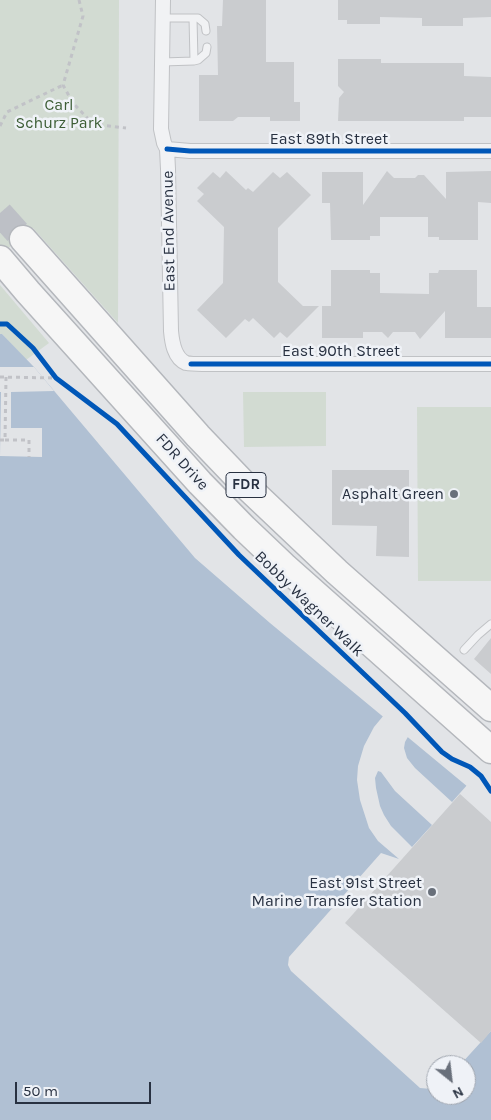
<!DOCTYPE html>
<html>
<head>
<meta charset="utf-8">
<style>
	body { margin:0 }
	#map { position:relative; width:491px; height:1120px; overflow:hidden; background:#e2e4e7; font-family:Karla,sans-serif }
	canvas { display:block }
	.north { position:absolute; left:426px; top:1055px; width:50px; height:50px; box-sizing:border-box; background:#eff2f7; border:1px solid #9fa5ae; border-radius:50%; rotate:151deg; font-size:14px; font-weight:700; line-height:20px; text-align:center; color:#283141 }
	.north::after { content:''; display:block; margin:auto; width:18px; height:22px; background:#69707b; clip-path:polygon(50% 0,100% 100%,50% 72%,0 100%) }
	.scale { position:absolute; left:15px; top:1082px; width:136px; height:22px; box-sizing:border-box; border:2px solid #283141; border-top:0; padding-left:6px; font-size:15px; line-height:18px; white-space:nowrap; color:#283141; -webkit-text-stroke:4px #eff2f7; paint-order:stroke }
</style>
</head>
<body>
<div id="map">
<canvas width="491" height="1120"></canvas>
<div class="north">N</div>
<div class="scale">50 m</div>
</div>
<script>
const ctx = document.querySelector('canvas').getContext('2d');
ctx.lineJoin = 'round';
function paint(path, color) {
  ctx.fillStyle = color;
  ctx.fill(path, 'evenodd');
}
function trace(path, color, width, dash) {
  ctx.strokeStyle = color;
  ctx.lineWidth = width;
  ctx.lineCap = dash ? 'butt' : 'round';
  ctx.setLineDash(dash || []);
  ctx.stroke(path);
}
function drawText(font, color, halo, rows, align = 'center') {
  ctx.font = font + ' Karla,sans-serif';
  ctx.lineWidth = 5;
  ctx.setLineDash([]);
  ctx.textBaseline = 'middle';
  ctx.strokeStyle = halo;
  ctx.fillStyle = color;
  for (const [text, x, y, turn = 0] of rows) {
    ctx.save();
    ctx.translate(x, y);
    ctx.rotate((+turn || 0) * Math.PI / 180);
    ctx.textAlign = isNaN(turn) ? turn : align;
    if (halo) ctx.strokeText(text, 0, 0);
    ctx.fillText(text, 0, 0);
    ctx.restore();
  }
}
paint(new Path2D(`
	M0,0H119L118,323L33,228L0,255Z
	M0,285L49,343L26,360L2,334H0Z
	M243,392H326V446L244,447Z
	M417,407H491V581H418Z`), '#d2dbd2');
paint(new Path2D(`
	M0,334H2L34,367L195,558L270,623L474,792L491,807V1120H0ZM436,1065H466V1095H436Z`), '#b0c0d3');
paint(new Path2D(`
	M0,367H34L54,391L11,392V428H42V457L0,456L1,392H0Z
	M384,715L409,735L405,742L404,748L407,758L415,768L452,802L468,784L491,804V1031L460,1065H436V1088L432,1089L420,1088L291,971L288,965L289,957L381,853L399,859L378,841L369,828L360,800L357,780L358,766L364,746L374,727ZM378,771L381,772L395,791L432,825L412,847L391,826L384,815L380,806L376,788L375,778Z`), '#e2e4e7');
paint(new Path2D(`
	M223,0H266V62H294V102H300V121H270V117H238L233,121H199V75H218L217,26H222Z
	M338,0H491V17L463,18V26H422V18L380,17V24H347V20H338Z
	M338,59H381V63H464V76L491,77V117H464V121H338L339,98L344,92L338,86Z
	M226,171L246,190L248,188L253,192L273,172L280,178L287,172L311,195L278,228V282L303,306H319L287,338L280,332L274,338L253,318L249,322L245,319L226,338L197,310L223,283L224,227L197,201L204,194L197,188L213,172L220,178Z
	M387,171L394,178H415L418,175H424L446,199V172L491,171V203L478,202V240H439V237H428V217H380V236H370V240H331L330,203H322V172H363V205Z
	M331,270H370V273H380V293L429,294V273H438L439,270H477V307H491V338H445V311L420,339L415,332H393L388,338L382,332H363V338H322V306H331Z
	M332,470H409V557L376,556L377,526L332,525Z
	M491,638V674L474,659Z
	M460,794L491,822V1031L481,1043L345,923Z`), '#cacccf');
trace(new Path2D(`
	M0,213L23,239`), '#bdc0c6', 26, [26, 13]);
const service = new Path2D(`
	M163,18H198L205,24L206,31
	M193,18L194,61
	M162,62L194,61L198,60L206,53L207,47
	M464,650L478,635L491,624`);
const minor = new Path2D(`
	M163,0L161,129L164,143L167,149L168,169L171,331C172,342 174,358 186,363C191,364 197,364 202,364H491
	M167,149L190,151H491`);
const motorway = new Path2D(`
	M23,239L198,436L243,483L337,572L491,708
	M0,259L28,292L200,483L244,528L284,566L491,750`);
trace(service, '#c0c2c5', 9);
trace(minor, '#c0c2c5', 16);
trace(motorway, '#b4b7bc', 29);
trace(new Path2D(`
	M79,0L83,16L63,85L73,103L93,124L126,128
	M0,126L7,112L63,85
	M0,377L56,378
	M0,440H5L6,377
	M5,440H29V457`), '#c1c2c7', 3, [4, 4]);
trace(service, '#f1f2f4', 7);
trace(minor, '#f1f2f4', 14);
trace(motorway, '#f6f6f6', 26);
trace(new Path2D(`
	M167,149L190,151H491
	M0,324H7L33,348L56,378L117,424L239,555L405,713L442,752L452,759L470,767L481,776L491,791
	M191,364H491`), '#0057b8', 5);
for (const [x, y, r, color] of [
	[454,494,5,"#69707b"],
	[432,892,5,"#69707b"]
]) {
  const dot = new Path2D();
  dot.arc(x, y, r, 0, 2 * Math.PI);
  ctx.fillStyle = color;
  ctx.fill(dot);
  trace(dot, '#eff2f7', 2);
}
for (const [x, y, w] of [
	[246,485,40]
]) {
  const box = new Path2D();
  box.roundRect(x - w / 2, y - 12.5, w, 25, 4);
  ctx.fillStyle = '#eff2f7';
  ctx.fill(box);
  trace(box, '#283141', 1);
}
drawText('bold 15px', '#283141', null, [
	["FDR",246,485]
]);
drawText('16px', '#3c5d35', '#eff2f7', [
	["Carl",59,105],
	["Schurz Park",59,123]
]);
drawText('16px', '#283141', '#eff2f7', [
	["East 89th Street",329,139],
	["East End Avenue",169,231,-91],
	["East 90th Street",341,351],
	["FDR Drive",182,462,48],
	["Bobby Wagner Walk",309,604,44]
]);
drawText('16px', '#283141', '#eff2f7', [
	["Asphalt Green",444,494],
	["East 91st Street",422,883],
	["Marine Transfer Station",422,901]
], 'right');
</script>
</body>
</html>
